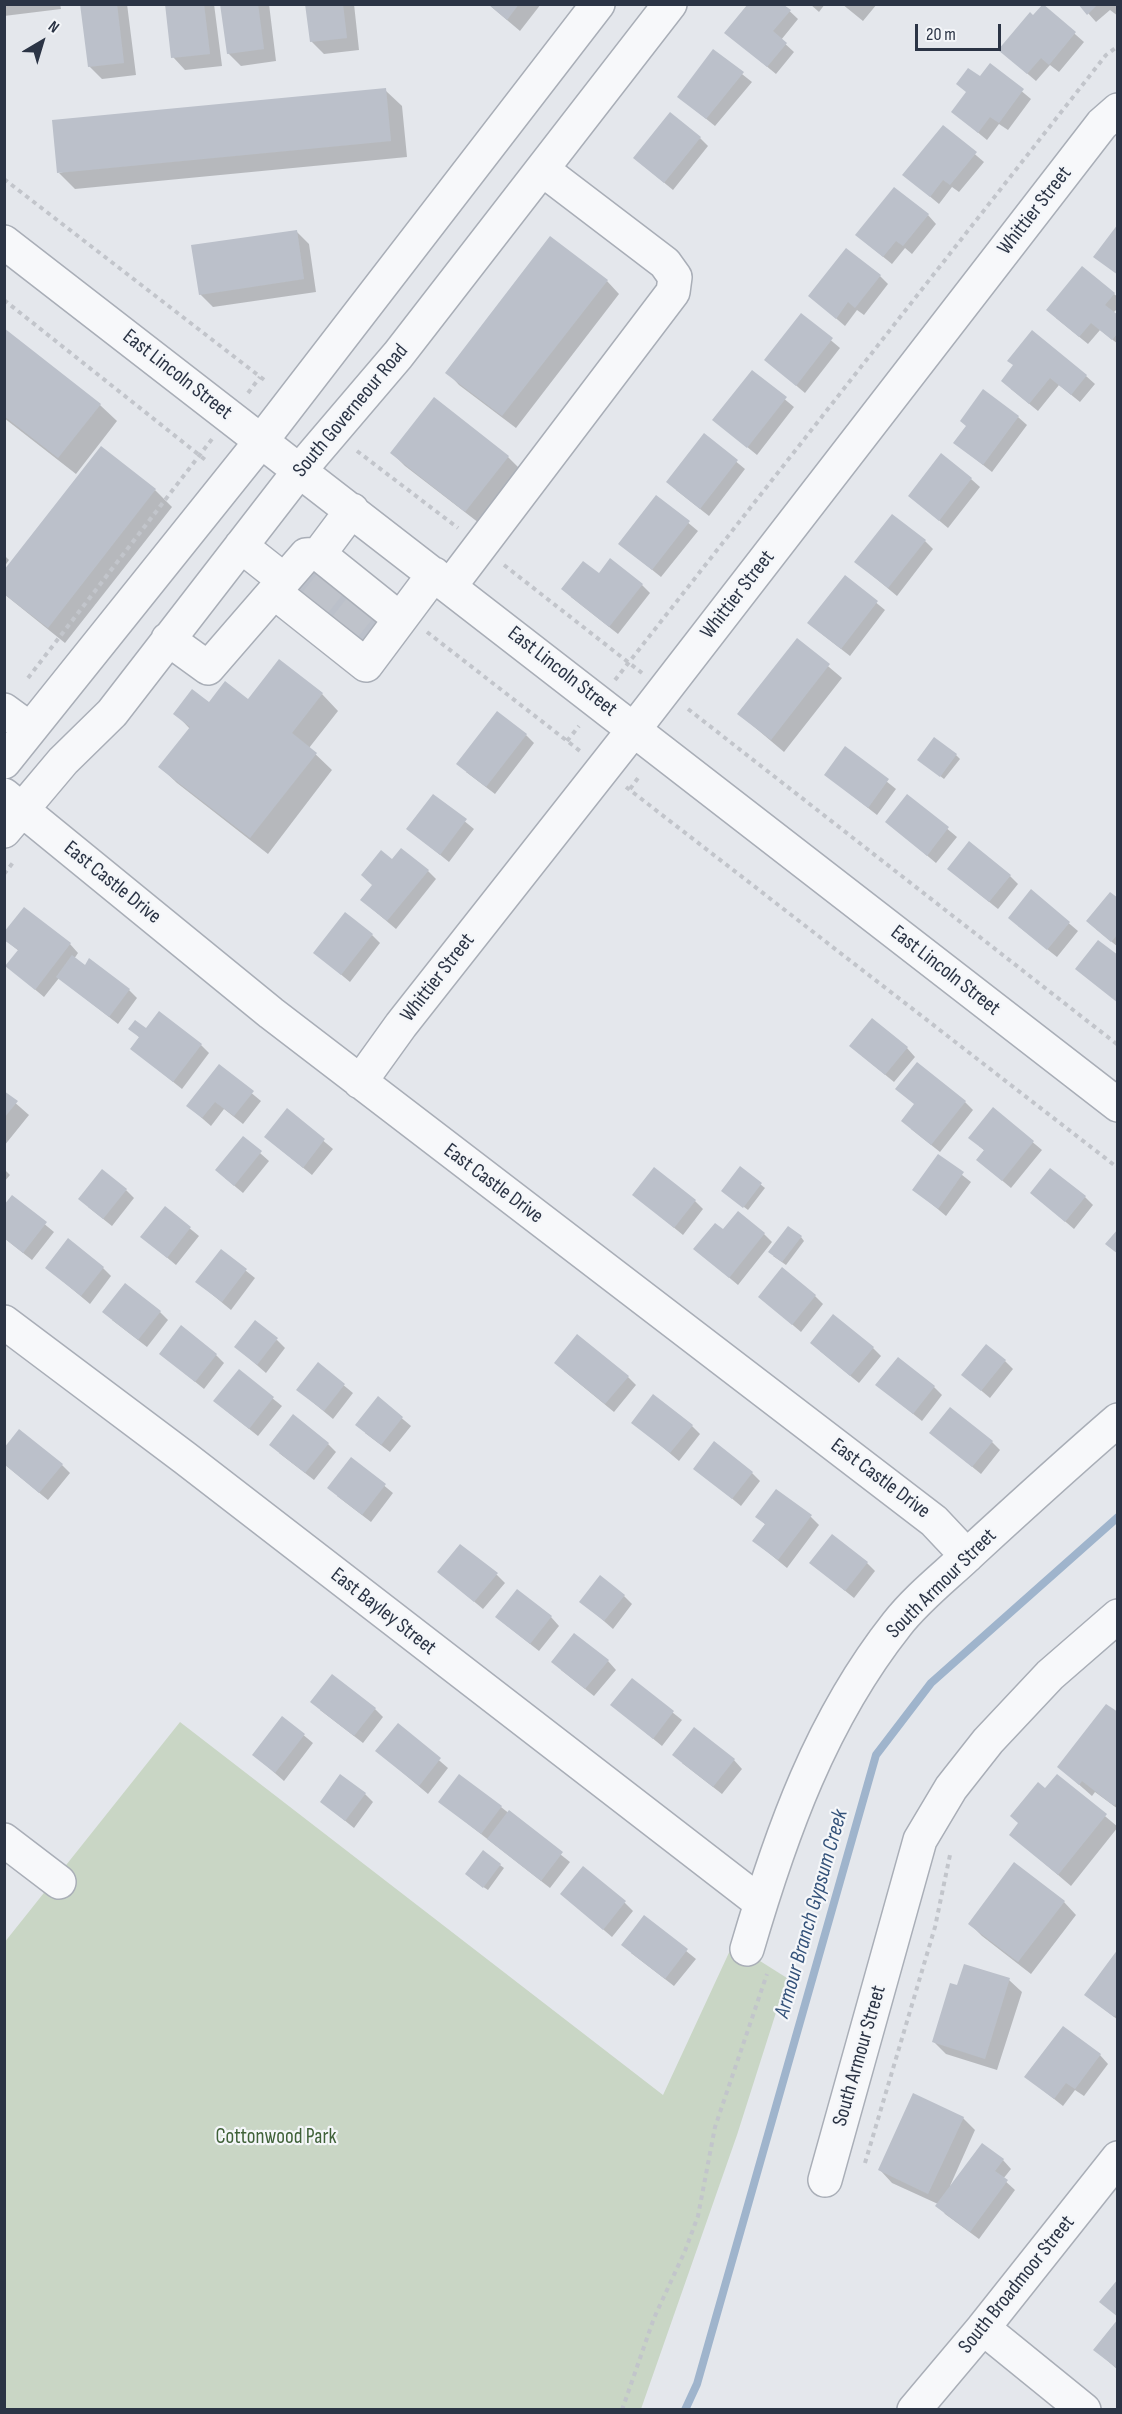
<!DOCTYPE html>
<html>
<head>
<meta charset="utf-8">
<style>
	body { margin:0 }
	#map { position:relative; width:1122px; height:2414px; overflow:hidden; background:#e4e7ec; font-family:"Sofia Sans Condensed",sans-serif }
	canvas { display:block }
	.frame { position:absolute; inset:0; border:6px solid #2b3445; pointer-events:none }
	.north { position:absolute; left:12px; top:12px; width:60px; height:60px; -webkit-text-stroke:4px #f4f6f9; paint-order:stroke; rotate:38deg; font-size:16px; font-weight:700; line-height:24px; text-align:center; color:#2b3445 }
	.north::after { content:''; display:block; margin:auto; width:21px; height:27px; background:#2b3445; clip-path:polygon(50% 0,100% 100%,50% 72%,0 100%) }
	.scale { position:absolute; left:915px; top:24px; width:86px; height:27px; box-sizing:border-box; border:3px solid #2b3445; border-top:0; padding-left:8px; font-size:18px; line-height:21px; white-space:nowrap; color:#2b3445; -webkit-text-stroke:4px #f4f6f9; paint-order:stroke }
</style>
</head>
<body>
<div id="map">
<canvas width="1122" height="2414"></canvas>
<div class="frame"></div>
<div class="north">N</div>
<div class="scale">20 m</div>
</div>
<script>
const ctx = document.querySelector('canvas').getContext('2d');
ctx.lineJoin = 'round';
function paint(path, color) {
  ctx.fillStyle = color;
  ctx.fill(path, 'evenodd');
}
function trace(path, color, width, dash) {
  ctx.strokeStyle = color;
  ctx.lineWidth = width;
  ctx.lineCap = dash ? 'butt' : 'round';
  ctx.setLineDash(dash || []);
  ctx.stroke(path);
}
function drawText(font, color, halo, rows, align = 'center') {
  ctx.font = font + ' "Sofia Sans Condensed",sans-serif';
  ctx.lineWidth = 4.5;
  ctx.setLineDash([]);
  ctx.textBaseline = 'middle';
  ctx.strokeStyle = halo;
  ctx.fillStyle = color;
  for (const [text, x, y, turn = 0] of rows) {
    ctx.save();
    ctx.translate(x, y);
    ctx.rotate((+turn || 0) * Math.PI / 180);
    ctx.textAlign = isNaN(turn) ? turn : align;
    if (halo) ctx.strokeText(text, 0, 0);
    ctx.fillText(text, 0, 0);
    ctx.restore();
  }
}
paint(new Path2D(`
	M180,1722L663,2095L733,1944L787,1978L737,2135L641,2409H5L4,1943Z`), '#c9d6c5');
paint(new Path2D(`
	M4,4H60L61,9L4,16Z
	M82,4H127L136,75L102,79L89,66Z
	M166,4H214L222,66L185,70L173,57Z
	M222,4H269L276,61L241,66L228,53Z
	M307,4H354L359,50L324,54L311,41Z
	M488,4H541L520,31Z
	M749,4H782L798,19L781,40L794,52L776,74L726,33Z
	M810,4H825L819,12Z
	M842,4H877L863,21Z
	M1080,4H1118V16L1110,10L1096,22Z
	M1043,6L1084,42L1059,72L1050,65L1036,81L1009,58Z
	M713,51L752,82L715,126L679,97Z
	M990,65L1031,99L1008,130L999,124L987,140L953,112Z
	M385,90L402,106L407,157L75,189L59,173Z
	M943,127L984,162L959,192L952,187L939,204L904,175Z
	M700,138L708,146L673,190L644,166Z
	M928,215L936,224L912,254L905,248L892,264L866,243Z
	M296,231L309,244L316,292L213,307L200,294Z
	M880,276L888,284L864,315L857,310L845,326L810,296Z
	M607,281L619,294L516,428L459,385L447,372Z
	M1114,294L1118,297V308L1113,313L1118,317V344L1100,330L1088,344L1056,318Z
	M801,315L840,348L805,393L766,360Z
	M4,330L100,405L117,421L76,474L4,418Z
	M1015,366L1086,376L1095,384L1080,402L1059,385L1038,411L1011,389Z
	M752,372L794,407L757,455L714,420Z
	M434,399L508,457L521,470L479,523L405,466L392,453Z
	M1018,417L1027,425L992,472L955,443Z
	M704,435L745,469L709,516L676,490Z
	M971,479L980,487L948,528L910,496Z
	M155,490L172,507L65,643L4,594V572Z
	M657,497L698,531L661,577L620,544Z
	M925,541L933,549L897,596L856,562Z
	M4,555L9,560L4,567Z
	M599,575L642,585L650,593L618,634L571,597Z
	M845,577L885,610L850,656L818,631Z
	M797,640L842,678L784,752L739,714Z
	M322,694L338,711L309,748L332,770L268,854L177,783L160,767L190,729L175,713L209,704Z
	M526,735L534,743L495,794L466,772Z
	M846,749L896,789L877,815L826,775Z
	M956,755L960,759L944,779L923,763Z
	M434,796L474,829L449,862L408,829Z
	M908,796L957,837L936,863L887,822Z
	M392,862L428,871L436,879L396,929L371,908Z
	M1010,876L1018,884L998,909L958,877Z
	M1031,891L1078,931L1057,957L1018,926Z
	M1118,900V947L1096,929Z
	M372,935L380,943L350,982L315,953Z
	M4,939L70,944L78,953L74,959L129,990L137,998L118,1024L59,978L44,997L7,966L19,951Z
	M130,1028L201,1045L209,1053L182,1089L132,1049L140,1038Z
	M907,1048L915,1057L894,1082L860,1054Z
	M219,1066L261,1101L243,1124L224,1109L211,1126L188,1106Z
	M4,1093L29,1115L4,1146Z
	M965,1102L973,1110L940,1152L911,1129Z
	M993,1109L1042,1150L1011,1188L978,1160L985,1151L979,1146Z
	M287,1110L333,1149L312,1175L275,1145Z
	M243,1138L269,1161L243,1193L225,1178Z
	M938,1156L971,1182L946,1216L914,1189Z
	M740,1168L765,1188L748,1210L727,1194Z
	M4,1169L10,1175L4,1182Z
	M126,1190L134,1198L112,1226L88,1207Z
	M1032,1193L1085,1197L1093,1205L1074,1229Z
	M634,1195L695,1201L703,1209L683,1235Z
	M12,1197L54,1232L32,1260L4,1238Z
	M165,1208L199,1236L176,1265L142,1237Z
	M723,1231L764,1234L772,1242L738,1285L695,1249Z
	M801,1237L804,1241L786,1265L773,1256Z
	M221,1251L255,1278L231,1310L197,1282Z
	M47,1268H103L111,1276L90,1304Z
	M815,1296L823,1304L801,1332L760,1297Z
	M160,1312L168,1320L147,1347L112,1320Z
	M277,1340L285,1348L266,1373L236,1347Z
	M873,1348L881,1356L859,1383L820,1351Z
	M161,1354L216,1355L224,1363L204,1389Z
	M1005,1361L1013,1369L990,1398L963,1375Z
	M318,1364L353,1393L333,1419L298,1390Z
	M239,1371L282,1406L258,1436L224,1409Z
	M564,1371L628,1377L636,1385L614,1412Z
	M877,1385L934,1387L942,1395L922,1421Z
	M378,1398L411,1426L390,1452L365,1433Z
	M633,1422L692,1426L700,1434L679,1461Z
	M931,1433L992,1442L1000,1450L981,1474Z
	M328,1444L336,1452L314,1480L279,1453Z
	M352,1459L393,1493L371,1522L337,1496Z
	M4,1464L62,1465L70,1473L48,1500Z
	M695,1468L752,1473L760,1481L741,1506Z
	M757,1517H811L819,1525L787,1568L754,1541L766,1525Z
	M811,1563H867L875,1571L854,1598Z
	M439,1572L497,1575L505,1583L483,1609Z
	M624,1596L632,1604L613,1629L581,1601Z
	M551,1617L559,1626L539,1651L506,1625Z
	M608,1661L616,1670L594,1696L561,1670Z
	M632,1680L682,1720L662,1746L612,1705Z
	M375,1709L383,1717L363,1743L320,1710Z
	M1118,1714V1809L1095,1792L1092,1796L1059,1767Z
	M283,1718L313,1743L284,1781L254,1755Z
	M398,1725L448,1768L428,1794L377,1751Z
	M734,1760L742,1769L722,1794L682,1763Z
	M1057,1776L1118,1827L1071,1886L1011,1835Z
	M365,1794L373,1802L354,1828L322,1802Z
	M440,1802L501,1807L570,1862L550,1888Z
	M500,1865L504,1868L488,1890L470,1878Z
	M562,1894L625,1903L633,1911L612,1937Z
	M1064,1902L1076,1915L1031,1974L982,1936L970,1924Z
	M644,1917L696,1959L674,1986L631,1953Z
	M1118,1951V2020L1086,1995Z
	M1009,1980L1022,1992L997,2070L946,2054L933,2041L958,1987Z
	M1100,2055L1108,2064L1084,2096L1075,2090L1063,2106L1026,2077Z
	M963,2118L975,2130L950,2186L1003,2160L1011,2169L1003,2179L1015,2190L979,2239L945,2214L938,2204L892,2183L880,2170Z
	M1118,2321V2370L1095,2350Z`), '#0003');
trace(new Path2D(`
	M685,2410L697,2384L876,1755L931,1683L1118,1517`), '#9fb4cc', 8);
paint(new Path2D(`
	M80,4H117L124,63L88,67Z
	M165,4H204L210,54L171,58Z
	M220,4H258L264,49L227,54Z
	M305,4H343L347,38L310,42Z
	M488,4H519L507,20Z
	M1043,4L1076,32L1049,65L1041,58L1027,74L998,50L1030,12L1033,15Z
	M1078,4H1098L1087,15Z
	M747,5H784L791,10L773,31L787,43L767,67L724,33Z
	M713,49L744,72L706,119L677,97Z
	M990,63L1024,89L999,123L990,117L978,133L951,112L966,92L956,84L968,68L980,76Z
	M386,88L391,141L57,173L52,120Z
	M670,112L701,137L664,183L633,158Z
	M943,125L977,152L950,185L943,180L930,197L902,175Z
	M894,187L929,214L903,246L896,241L883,257L855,235Z
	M1118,224V275L1093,257Z
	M297,230L304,279L199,295L191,245Z
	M550,236L608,280L502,416L445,373Z
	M846,248L881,275L855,308L848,302L836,319L808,296Z
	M1082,266L1115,293L1105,305L1118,315V333L1112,340L1091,323L1079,337L1046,310Z
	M801,313L833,338L796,386L764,360Z
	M4,328L101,404L58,458L4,416Z
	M1032,330L1087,375L1071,395L1050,378L1029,404L1001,381L1013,365L1007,361Z
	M752,370L787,397L747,448L712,420Z
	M983,389L1019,416L983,465L953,443L966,426L960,421Z
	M434,397L509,456L465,512L390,453Z
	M704,433L738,460L700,509L666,482Z
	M101,446L156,489L48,628L4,594V570Z
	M941,453L972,478L939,521L908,496Z
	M656,495L690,521L652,570L618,544Z
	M892,514L926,540L888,588L854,562Z
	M610,558L643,584L609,627L561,589L583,561L599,573Z
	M307,566L384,626L365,650L288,590Z
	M845,575L878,601L841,649L807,623Z
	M797,638L830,664L771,740L737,714Z
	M279,659L323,693L292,733L317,753L250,838L158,767L190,727L173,714L192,689L209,702L225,681L248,699Z
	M497,711L527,734L486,787L456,764Z
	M934,737L957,754L940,777L917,760Z
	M845,746L889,779L868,808L824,775Z
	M433,794L467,819L440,855L406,829Z
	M907,794L949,827L927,856L885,822Z
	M969,841L1011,875L989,902L947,869Z
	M401,848L429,870L387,921L360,900L372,885L361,875L381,850L392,859Z
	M1031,889L1070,922L1047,950L1008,918Z
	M1110,892L1118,898V934L1111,942L1086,921Z
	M24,907L71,943L35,990L5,966L18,950L4,940V932Z
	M345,912L373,934L341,975L313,953Z
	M1098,940L1118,955V1003L1075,969Z
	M72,955L85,965L89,958L130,989L109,1017L56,977Z
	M159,1011L202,1044L173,1082L130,1049L139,1037L128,1029L135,1020L146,1028Z
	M872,1018L908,1047L885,1075L849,1046Z
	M917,1062L966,1101L931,1145L901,1121L914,1104L895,1089Z
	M219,1064L254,1091L234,1116L215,1102L202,1118L186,1106Z
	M4,1091L18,1101L4,1118Z
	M993,1107L1034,1141L1002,1181L976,1160L984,1150L968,1138Z
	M287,1108L325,1139L303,1168L264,1137Z
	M243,1136L262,1151L234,1186L215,1170Z
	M938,1154L964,1172L938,1209L912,1190Z
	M740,1166L762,1183L743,1208L721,1191Z
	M654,1167L696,1200L674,1228L632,1195Z
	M1050,1168L1086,1196L1065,1222L1030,1193Z
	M102,1169L127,1189L103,1219L78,1199Z
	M12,1195L47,1222L23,1253L4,1238V1205Z
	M165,1206L191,1227L167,1258L140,1237Z
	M738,1211L765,1233L729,1278L693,1249L715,1223L723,1229Z
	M788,1226L802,1236L782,1262L768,1252Z
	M1118,1229V1254L1105,1244Z
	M68,1238L104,1267L81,1296L45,1268Z
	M221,1249L247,1269L222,1302L195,1282Z
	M782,1267L816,1295L792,1325L758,1297Z
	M125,1283L161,1311L138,1340L102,1312Z
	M833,1314L874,1347L850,1376L810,1343Z
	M255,1320L278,1338L257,1365L234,1347Z
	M181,1325L217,1354L195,1382L159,1354Z
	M577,1334L629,1376L605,1404L554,1363Z
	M986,1344L1006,1360L981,1391L961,1375Z
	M898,1357L935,1386L913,1414L875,1385Z
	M318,1362L345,1384L324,1411L296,1390Z
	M239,1369L274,1397L249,1429L213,1401Z
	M653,1394L693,1425L670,1453L631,1423Z
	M378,1396L403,1417L381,1445L355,1425Z
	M950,1407L993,1441L972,1467L929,1433Z
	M293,1414L329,1443L305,1473L269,1445Z
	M19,1429L63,1464L39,1493L4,1464V1448Z
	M714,1441L753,1472L732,1499L693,1469Z
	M351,1457L386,1484L362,1515L327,1488Z
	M776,1489L812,1515L778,1560L752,1541L765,1524L755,1517Z
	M832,1534L868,1562L845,1591L809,1563Z
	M460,1544L498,1573L474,1602L437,1572Z
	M600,1575L625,1595L604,1621L579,1602Z
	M517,1589L552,1616L530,1644L495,1617Z
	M574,1633L609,1660L585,1689L551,1662Z
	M332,1674L376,1708L354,1736L310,1702Z
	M632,1678L674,1711L653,1739L610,1705Z
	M1106,1704L1118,1712V1801L1114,1806L1082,1781L1079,1785L1057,1767Z
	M282,1716L305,1734L275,1773L252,1755Z
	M398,1723L441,1758L419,1786L375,1751Z
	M694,1727L735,1759L713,1787L672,1755Z
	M340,1774L366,1793L345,1821L320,1802Z
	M459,1774L502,1806L481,1834L438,1802Z
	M1057,1774L1107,1814L1058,1875L1009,1835L1018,1823L1010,1816L1038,1782L1045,1788Z
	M509,1810L563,1852L541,1881L487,1839Z
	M483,1850L501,1864L483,1888L465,1874Z
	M1014,1862L1065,1901L1018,1962L968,1924Z
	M583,1866L626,1901L603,1930L560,1894Z
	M644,1915L688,1949L665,1979L621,1945Z
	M1118,1949V2013L1114,2017L1084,1995Z
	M964,1964L1010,1978L985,2059L932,2042L950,1983L957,1985Z
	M1063,2026L1101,2054L1075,2089L1066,2083L1054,2099L1024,2077Z
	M913,2093L964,2117L928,2194L878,2170Z
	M982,2143L1004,2159L995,2171L1008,2180L970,2232L935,2206Z
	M1118,2279V2317L1099,2302Z
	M1118,2319V2369L1093,2350Z`), '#bbc0ca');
trace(new Path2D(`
	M311,608L330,584
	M341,632L360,608`), '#bfc3cb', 33, [33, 16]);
const minor = new Path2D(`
	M4,242L1118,1105
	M241,546L284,580
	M319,554L400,619
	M450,586L673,292L675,277L665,263L543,170
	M274,592L366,665L434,574
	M168,639L208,668L306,555L319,554L352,510
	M4,710L30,729
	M4,762L262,440L598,4
	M4,795L271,1013L934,1521L967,1556
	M4,831L63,761L112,713L300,470L398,355L670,4
	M360,1082L401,1025L635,728L1102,124L1118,110
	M4,1322L185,1458L761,1903
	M4,1840L59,1882
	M747,1949C781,1833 821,1720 897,1624C918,1597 947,1575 972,1551C1020,1507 1068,1463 1118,1420
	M825,2180L920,1840L951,1788L988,1741L1050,1675L1118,1616
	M983,2328L1084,2410
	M914,2410L983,2328L1118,2158`);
trace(minor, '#a9aeb7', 36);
trace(new Path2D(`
	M4,179L267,382
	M4,300L208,462
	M248,393L260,377
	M357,451L458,528
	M504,565L642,673
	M427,632L580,751
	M28,678L212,439
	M615,680L1106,55L1118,46
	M688,709L1118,1045
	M567,741L579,726
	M626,787L1118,1168
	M630,789L638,778
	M4,874L15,860
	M865,2163L935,1927L950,1855
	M622,2410L654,2318L685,2251L698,2216L715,2127L767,1974`), '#c2c5cb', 4, [4.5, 4.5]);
trace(minor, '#f7f8fa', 33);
drawText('21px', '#2b3445', '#f4f6f9', [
	["Whittier Street",1035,211,-52],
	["East Lincoln Street",177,375,38],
	["South Governeour Road",351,411,-50],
	["Whittier Street",738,595,-52],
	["East Lincoln Street",562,672,38],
	["East Castle Drive",112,883,39],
	["East Lincoln Street",945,971,38],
	["Whittier Street",438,978,-52],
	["East Castle Drive",493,1184,37],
	["East Castle Drive",880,1479,37],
	["South Armour Street",942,1584,-45],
	["East Bayley Street",383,1612,38],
	["South Armour Street",860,2056,-74],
	["South Broadmoor Street",1017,2285,-51]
]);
drawText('21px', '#3f6138', '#f4f6f9', [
	["Cottonwood Park",276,2138]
]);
drawText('italic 22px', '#34527a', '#f4f6f9', [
	["Armour Branch Gypsum Creek",812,1914,-74]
]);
</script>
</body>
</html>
